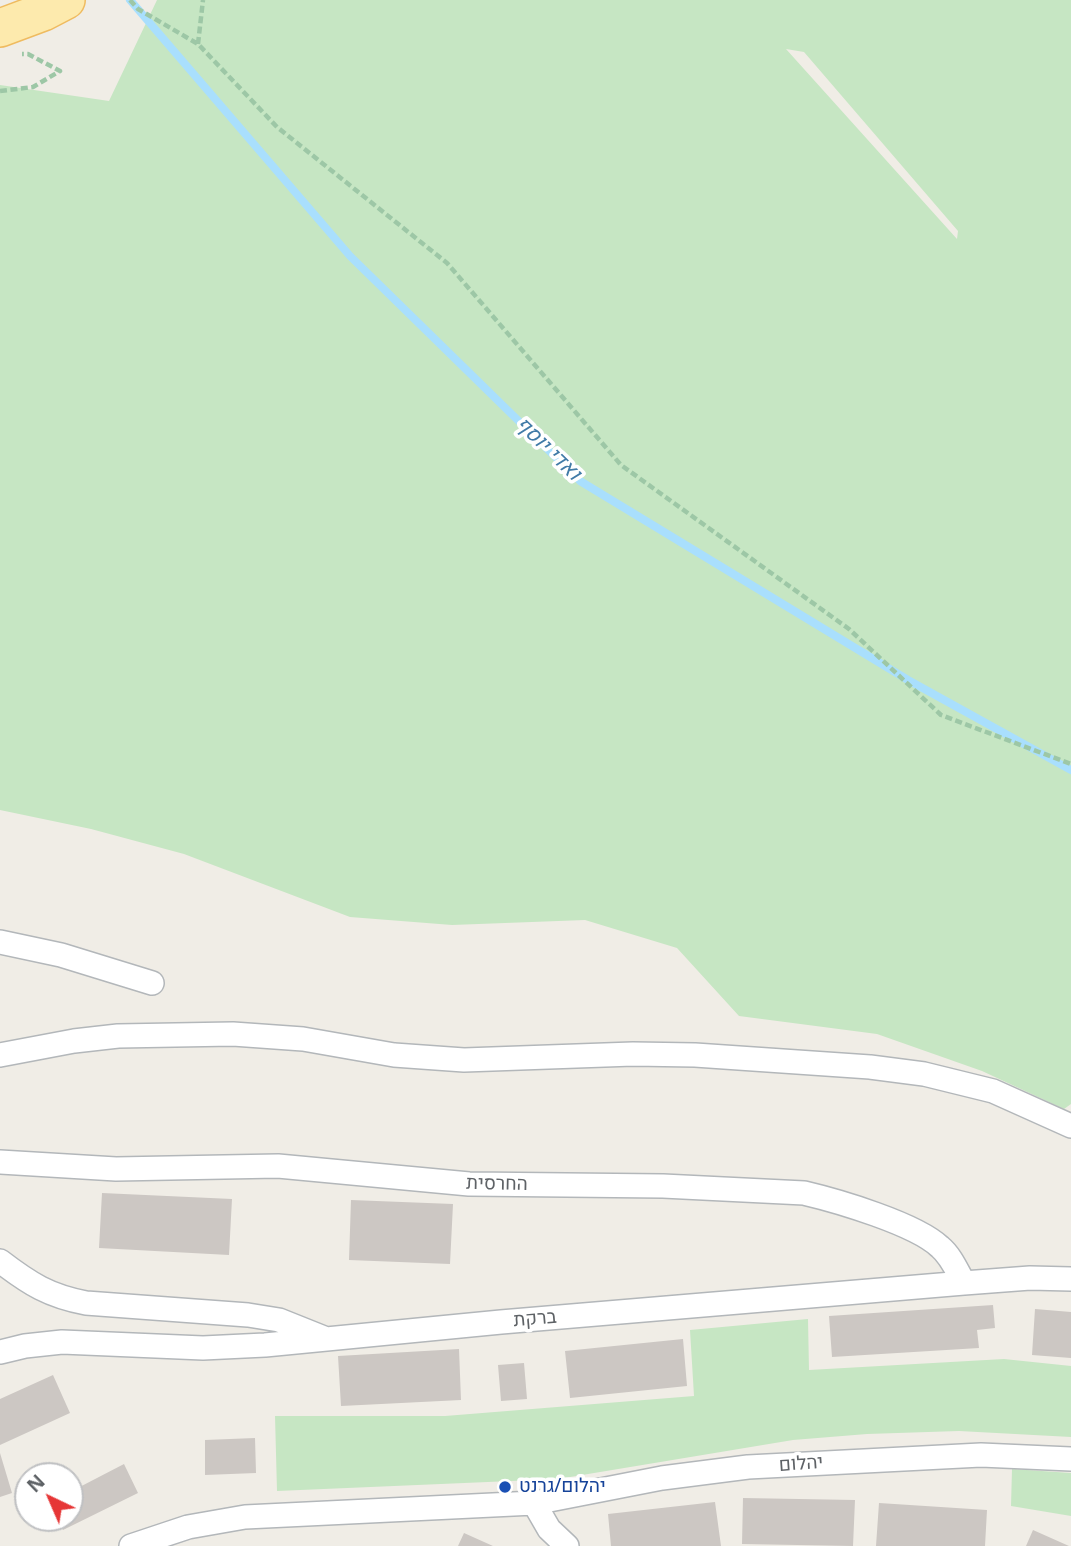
<!DOCTYPE html>
<html>
<head>
<meta charset="utf-8">
<style>
	body { margin:0 }
	#map { position:relative; width:1071px; height:1546px; overflow:hidden; background:#f0ede6; font-family:"Noto Sans",sans-serif }
	canvas { display:block }
	.north { position:absolute; left:14px; top:1462px; width:70px; height:70px; box-sizing:border-box; background:#fff; border:2px solid #bfc0c2; border-radius:50%; rotate:316deg; font-size:19px; font-weight:700; line-height:28px; text-align:center; color:#5e6266 }
	.north::after { content:''; display:block; margin:auto; width:24px; height:32px; background:#e63636; clip-path:polygon(50% 0,100% 100%,50% 72%,0 100%) }
</style>
</head>
<body>
<div id="map">
<canvas width="1071" height="1546"></canvas>
<div class="north">N</div>
</div>
<script>
const ctx = document.querySelector('canvas').getContext('2d');
ctx.lineJoin = 'round';
function paint(path, color) {
  ctx.fillStyle = color;
  ctx.fill(path, 'evenodd');
}
function trace(path, color, width, dash) {
  ctx.strokeStyle = color;
  ctx.lineWidth = width;
  ctx.lineCap = dash ? 'butt' : 'round';
  ctx.setLineDash(dash || []);
  ctx.stroke(path);
}
function drawText(font, color, halo, rows, align = 'center') {
  ctx.font = font + ' "Noto Sans",Heebo,sans-serif';
  ctx.lineWidth = 7;
  ctx.setLineDash([]);
  ctx.textBaseline = 'middle';
  ctx.strokeStyle = halo;
  ctx.fillStyle = color;
  for (const [text, x, y, turn = 0] of rows) {
    ctx.save();
    ctx.translate(x, y);
    ctx.rotate((+turn || 0) * Math.PI / 180);
    ctx.textAlign = isNaN(turn) ? turn : align;
    if (halo) ctx.strokeText(text, 0, 0);
    ctx.fillText(text, 0, 0);
    ctx.restore();
  }
}
paint(new Path2D(`
	M157,0H1071V1104L1064,1109L982,1071L877,1034L739,1016L677,948L585,920L452,925L350,917L184,854L91,829L0,810V85L109,101ZM786,49L804,52L958,231L957,239Z
	M808,1319L809,1370L1004,1359L1071,1366V1437L959,1431L867,1434L793,1440L558,1479L277,1491L275,1416H445L694,1396L690,1330Z
	M1012,1469L1071,1473V1516L1011,1506Z`), '#c6e6c3');
trace(new Path2D(`
	M130,0L350,256L580,481L908,680L1071,770`), '#a9dffd', 8);
paint(new Path2D(`
	M102,1193L232,1199L229,1255L99,1248Z
	M351,1200L453,1204L450,1264L349,1260Z
	M993,1305L995,1328L977,1330L979,1348L832,1357L829,1316Z
	M1035,1309L1071,1312V1358L1032,1355Z
	M683,1339L687,1386L570,1398L565,1351Z
	M459,1349L461,1400L341,1406L338,1356Z
	M524,1363L527,1399L501,1401L498,1365Z
	M53,1375L70,1413L0,1445V1399Z
	M255,1438L256,1473L205,1475V1440Z
	M0,1453L12,1493L0,1497Z
	M124,1464L138,1493L63,1530L57,1518H70V1492Z
	M743,1498L855,1500L853,1546L742,1544Z
	M715,1502L721,1546H611L608,1514Z
	M879,1503L987,1510L985,1546H876Z
	M1033,1530L1069,1546H1026Z
	M464,1533L493,1546H458Z`), '#ccc7c3');
const street = new Path2D(`
	M0,942L61,955L152,983
	M0,1055L74,1041L118,1036L233,1034L303,1039L394,1055L464,1060L633,1054L695,1055L870,1067L924,1074L993,1091L1071,1126
	M0,1162L116,1169L278,1166L469,1184L663,1186L804,1193C838,1201 916,1224 940,1247C951,1256 957,1271 964,1283
	M0,1261C30,1284 49,1296 86,1303L248,1315L279,1320L324,1338
	M0,1352L25,1346L62,1342L203,1348L265,1345L501,1322L964,1283L1030,1278L1071,1279
	M534,1503L549,1529L567,1546
	M131,1546L188,1527L245,1517L534,1503L662,1478L748,1467L981,1455L1071,1459`);
const primary = new Path2D(`
	M0,28L43,12L66,0`);
trace(street, '#b3b7ba', 26);
trace(primary, '#efbb60', 40);
trace(new Path2D(`
	M130,0L138,9L198,44L277,127L447,263L621,465L849,629L941,715L1071,764
	M198,44L203,0
	M0,91L33,87L60,71L28,54H22`), '#9dc7a6', 4.5, [7, 3.5]);
trace(street, '#fff', 23);
trace(primary, '#fdeaad', 37);
for (const [x, y, r, color] of [
	[505,1487,7,"#1a4fb4"]
]) {
  const dot = new Path2D();
  dot.arc(x, y, r, 0, 2 * Math.PI);
  ctx.fillStyle = color;
  ctx.fill(dot);
  trace(dot, '#fff', 2.5);
}
drawText('19px', '#5e6266', '#fff', [
	["החרסית",497,1184,1],
	["ברקת",535,1319,-5],
	["יהלום",801,1464,-4]
]);
drawText('19px', '#164399', '#fff', [
	["יהלום/גרנט",519,1487]
], 'left');
drawText('italic 21px', '#417ba7', '#fff', [
	["ואדי יוסף",548,449,44]
]);
</script>
</body>
</html>
